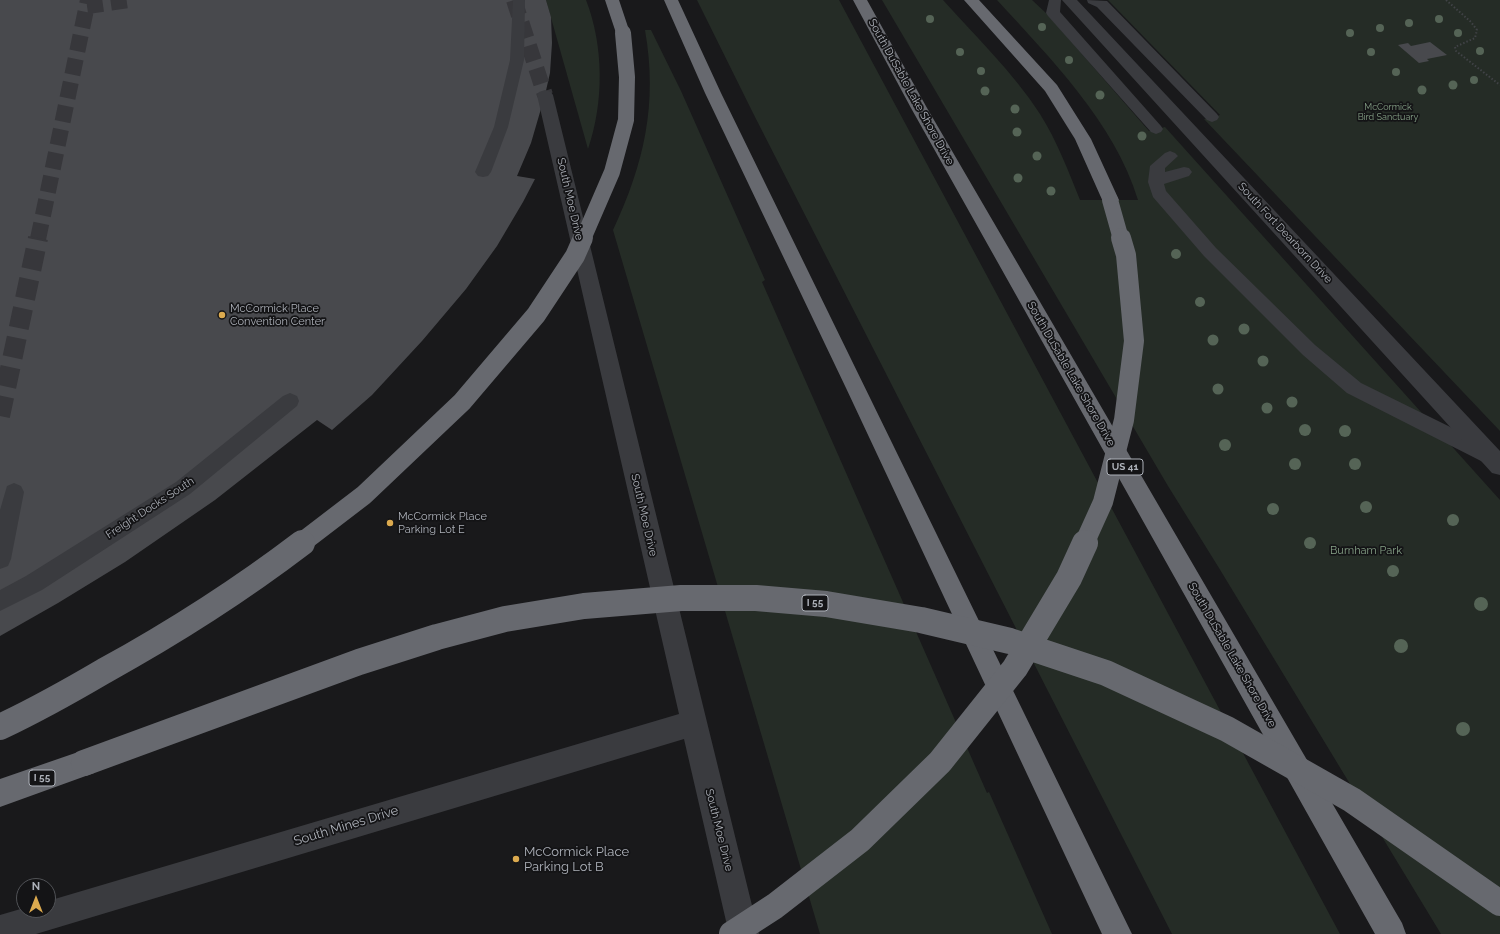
<!DOCTYPE html>
<html>
<head>
<meta charset="utf-8">
<style>
	body { margin:0 }
	#map { position:relative; width:1500px; height:934px; overflow:hidden; background:#19191b; font-family:Raleway,sans-serif }
	canvas { display:block }
	.north { position:absolute; left:16px; top:878px; width:40px; height:40px; box-sizing:border-box; background:#141416; border:1px solid #515357; border-radius:50%; rotate:0deg; font-size:11px; font-weight:700; line-height:16px; text-align:center; color:#adb1b9 }
	.north::after { content:''; display:block; margin:auto; width:14px; height:18px; background:#dcaa4f; clip-path:polygon(50% 0,100% 100%,50% 72%,0 100%) }
</style>
</head>
<body>
<div id="map">
<canvas width="1500" height="934"></canvas>
<div class="north">N</div>
</div>
<script>
const ctx = document.querySelector('canvas').getContext('2d');
ctx.lineJoin = 'round';
function paint(path, color) {
  ctx.fillStyle = color;
  ctx.fill(path, 'evenodd');
}
function trace(path, color, width, dash) {
  ctx.strokeStyle = color;
  ctx.lineWidth = width;
  ctx.lineCap = dash ? 'butt' : 'round';
  ctx.setLineDash(dash || []);
  ctx.stroke(path);
}
function drawText(font, color, halo, rows, align = 'center') {
  ctx.font = font + ' Raleway,sans-serif';
  ctx.lineWidth = 3.5;
  ctx.setLineDash([]);
  ctx.textBaseline = 'middle';
  ctx.strokeStyle = halo;
  ctx.fillStyle = color;
  for (const [text, x, y, turn = 0] of rows) {
    ctx.save();
    ctx.translate(x, y);
    ctx.rotate((+turn || 0) * Math.PI / 180);
    ctx.textAlign = isNaN(turn) ? turn : align;
    if (halo) ctx.strokeText(text, 0, 0);
    ctx.fillText(text, 0, 0);
    ctx.restore();
  }
}
paint(new Path2D(`
	M546,0H586C604,46 604,103 588,149Z
	M697,0H839L1340,934H1172L753,113Z
	M882,0H943C976,37 1013,72 1040,114C1057,141 1068,170 1080,200H1138C1115,123 1050,58 997,0H1032L1047,14L1149,131L1165,127L1500,500V934H1441L1219,568L1168,486Z
	M1108,0H1500V431L1204,119L1220,115Z
	M645,30H651L681,91L765,280L762,282L987,793L989,792L1052,934H820L613,230C644,164 658,104 645,30Z`), '#252c26');
paint(new Path2D(`
	M0,0H546L551,17L552,43L550,73L545,95L531,143L517,176L535,179L523,202L497,246L466,289L422,341L372,395L332,430L317,420L215,500L125,562L58,603L0,636Z
	M1430,42L1447,55L1427,59L1429,61L1419,63L1398,45L1408,43L1411,46Z`), '#48494d');
trace(new Path2D(`
	M514,0L545,95
	M87,6L129,0
	M38,239L88,0`), '#37373b', 16, [16, 8]);
trace(new Path2D(`
	M0,416L38,238`), '#37373b', 20, [20, 10]);
trace(new Path2D(`
	M1446,0L1471,22L1477,30L1475,38L1455,47L1456,51L1500,85`), '#404246', 2, [1.5, 2]);
paint(new Path2D(`
	M513,0H525L524,60L508,127L491,172L488,176L483,177L478,176L475,172L494,127L510,60Z
	M1049,0H1061L1060,12L1161,126L1163,129L1161,132L1156,134L1151,132L1048,16L1046,13Z
	M1087,0L1107,1L1217,114L1219,117L1217,120L1212,122L1207,120L1097,7L1088,3Z
	M1170,151L1175,153L1178,156L1165,168V172L1184,167L1189,168L1192,172L1189,176L1164,184L1166,191L1216,248L1315,345L1361,383L1497,450L1500,456L1497,462L1490,464L1483,462L1347,393L1303,355L1204,256L1153,197L1148,182L1150,166L1165,153Z
	M290,393L297,396L299,401L297,406L190,494L42,590L0,611V590L26,576L176,482L283,396Z
	M14,483L21,486L24,492L11,559L8,566L0,569V510L7,486Z`), '#3a3b3f');
paint(new Path2D(`
	M1062,0H1077L1500,451V475L1492,473Z
	M545,90L551,92L553,95L759,934H729L684,739L36,934H0V915L24,908V910H48V901L679,714L537,95L539,92Z`), '#3a3b3f');
paint(new Path2D(`
	M605,0H619L630,33L628,36L623,37L618,36L616,33Z
	M664,0H678L721,93L1132,934H1102L846,388L705,93Z
	M853,0H867L927,108L1402,923L1406,934H1375L911,108Z
	M964,0H979L1057,85L1091,139L1119,200L1116,204L1110,206L1104,204L1075,139L1045,91Z
	M84,750L94,753L97,763L94,773L0,807V779Z`), '#67696f');
trace(new Path2D(`
	M1110,200L1121,239
	M583,239L612,172L626,120L627,77L623,33`), '#67696f', 16);
trace(new Path2D(`
	M300,544L364,495L462,402L536,315L575,256L583,238
	M1084,544L1103,502L1124,420L1134,341L1126,255L1121,238`), '#67696f', 20);
trace(new Path2D(`
	M0,727C36,710 70,691 104,671C173,633 239,591 302,543
	M84,763L359,662L437,637L505,619L584,606L681,598H756L826,604L921,620L1010,641L1106,673L1227,729L1352,800L1500,903
	M732,934L775,906L860,840L940,762L1015,668L1069,578L1085,543`), '#67696f', 26);
ctx.fillStyle = '#556456';
for (const [x, y, r] of [
	[930,19,4],
	[1439,19,4],
	[1409,23,4],
	[1042,27,4],
	[1380,28,4],
	[1350,33,4],
	[1458,33,4],
	[1480,51,4],
	[960,52,4],
	[1371,52,4],
	[1069,60,4],
	[981,71,4],
	[1396,72,4],
	[1474,80,4],
	[1453,85,4.5],
	[1422,90,4.5],
	[985,91,4.5],
	[1100,95,4.5],
	[1015,109,4.5],
	[1017,132,4.5],
	[1142,136,4.5],
	[1037,156,4.5],
	[1018,178,4.5],
	[1051,191,4.5],
	[1176,254,5],
	[1200,302,5],
	[1244,329,5.5],
	[1213,340,5.5],
	[1263,361,5.5],
	[1218,389,5.5],
	[1292,402,5.5],
	[1267,408,5.5],
	[1305,430,6],
	[1345,431,6],
	[1225,445,6],
	[1295,464,6],
	[1355,464,6],
	[1366,507,6],
	[1273,509,6],
	[1453,520,6],
	[1310,543,6],
	[1393,571,6],
	[1481,604,7],
	[1401,646,7],
	[1463,729,7]
]) {
  ctx.beginPath();
  ctx.arc(x, y, r, 0, 2 * Math.PI);
  ctx.fill();
}
for (const [x, y, r, color] of [
	[222,315,4,"#dcaa4f"],
	[390,523,4,"#dcaa4f"],
	[516,859,4,"#dcaa4f"]
]) {
  const dot = new Path2D();
  dot.arc(x, y, r, 0, 2 * Math.PI);
  ctx.fillStyle = color;
  ctx.fill(dot);
  trace(dot, '#141416', 1.5);
}
drawText('9px', '#86a187', '#141416', [
	["McCormick",1388,107],
	["Bird Sanctuary",1388,117]
]);
for (const [x, y, w] of [
	[1125,467,36],
	[815,603,26],
	[42,778,26]
]) {
  const box = new Path2D();
  box.roundRect(x - w / 2, y - 8, w, 16, 3);
  ctx.fillStyle = '#141416';
  ctx.fill(box);
  trace(box, '#adb1b9', 1);
}
drawText('bold 10px', '#adb1b9', null, [
	["US 41",1125,467],
	["I 55",815,603],
	["I 55",42,778]
]);
drawText('11px', '#adb1b9', '#141416', [
	["South DuSable Lake Shore Drive",911,92,61],
	["South Moe Drive",570,199,77],
	["South Fort Dearborn Drive",1285,233,47],
	["South DuSable Lake Shore Drive",1071,374,60],
	["Freight Docks South",150,508,-33],
	["South Moe Drive",644,515,77],
	["South DuSable Lake Shore Drive",1232,655,60],
	["South Moe Drive",719,830,76]
]);
drawText('11px', '#adb1b9', '#141416', [
	["McCormick Place",230,309],
	["Convention Center",230,322],
	["McCormick Place",398,517],
	["Parking Lot E",398,530]
], 'left');
drawText('11px', '#86a187', '#141416', [
	["Burnham Park",1366,551]
]);
drawText('13px', '#adb1b9', '#141416', [
	["South Mines Drive",346,826,-17]
]);
drawText('13px', '#adb1b9', '#141416', [
	["McCormick Place",524,852],
	["Parking Lot B",524,867]
], 'left');
</script>
</body>
</html>
